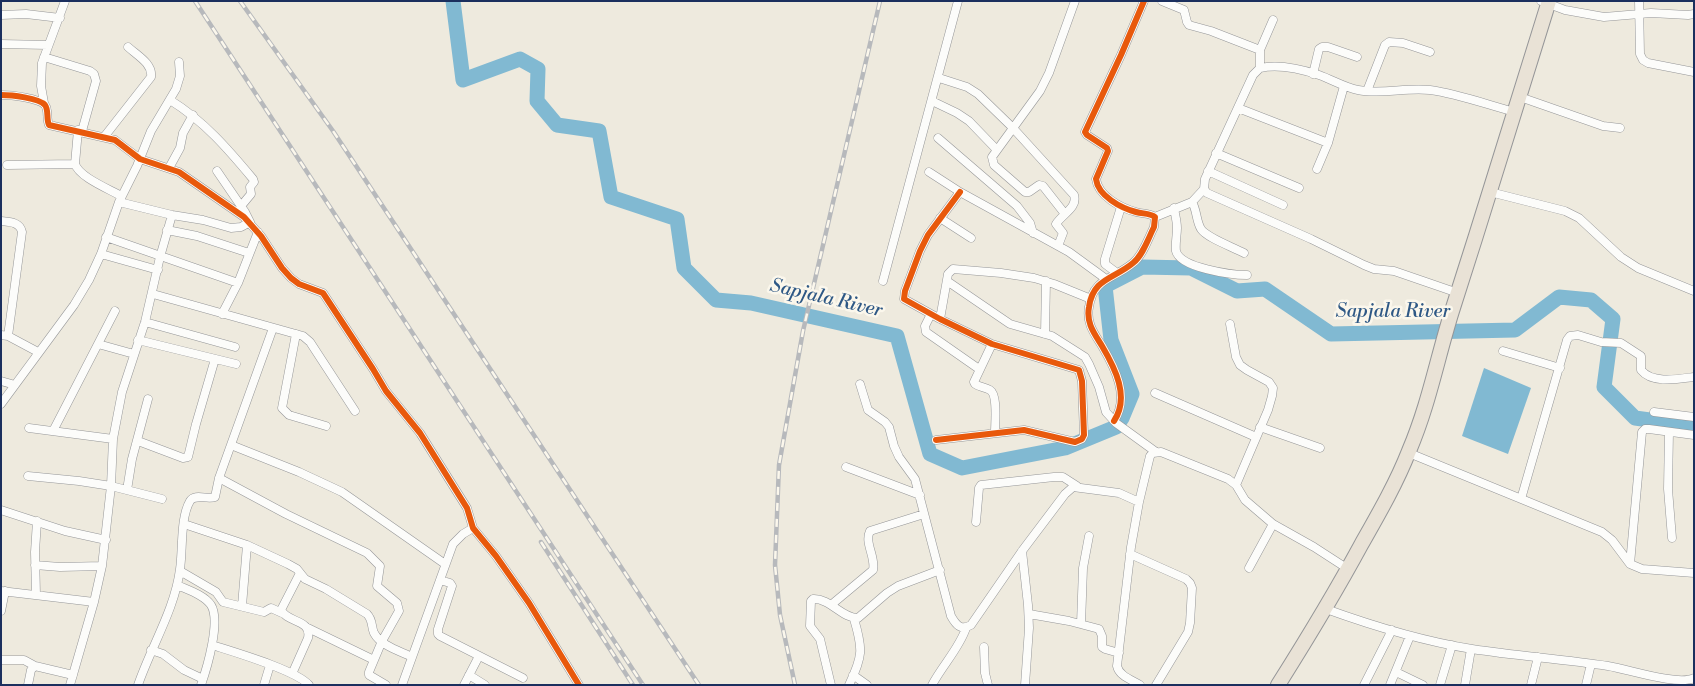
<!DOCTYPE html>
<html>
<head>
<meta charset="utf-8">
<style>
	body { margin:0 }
	#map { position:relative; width:1695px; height:686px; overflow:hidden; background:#eeeade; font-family:"Libre Bodoni",serif }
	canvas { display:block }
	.frame { position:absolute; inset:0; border:2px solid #1b2f5e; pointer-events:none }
</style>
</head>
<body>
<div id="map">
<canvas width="1695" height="686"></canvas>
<div class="frame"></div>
</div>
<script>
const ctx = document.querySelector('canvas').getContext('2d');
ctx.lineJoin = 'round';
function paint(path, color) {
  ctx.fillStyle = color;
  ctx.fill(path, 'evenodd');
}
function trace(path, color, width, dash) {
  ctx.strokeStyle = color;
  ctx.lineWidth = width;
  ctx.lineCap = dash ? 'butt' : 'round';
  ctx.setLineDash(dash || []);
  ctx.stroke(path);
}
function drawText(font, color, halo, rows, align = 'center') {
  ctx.font = font + ' "Libre Bodoni",serif';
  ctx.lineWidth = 5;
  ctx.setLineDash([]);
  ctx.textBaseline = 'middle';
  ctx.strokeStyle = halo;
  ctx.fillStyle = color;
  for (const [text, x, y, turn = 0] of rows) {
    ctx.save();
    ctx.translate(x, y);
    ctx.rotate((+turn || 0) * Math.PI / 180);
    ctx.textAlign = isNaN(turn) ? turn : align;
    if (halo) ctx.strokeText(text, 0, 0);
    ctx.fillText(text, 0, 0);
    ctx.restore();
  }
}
paint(new Path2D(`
	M1484,368L1531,388L1508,454L1462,436Z`), '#81b9d2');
trace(new Path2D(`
	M453,1L463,80L520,59L538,69L537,101L557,125L599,131L611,197L677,219L684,268L716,300L751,303L897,336L930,454L962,468L1065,448L1116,427L1122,418L1132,394L1111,340L1105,286L1142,267L1191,268L1237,291L1265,289L1331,334L1515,330L1559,297L1591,300L1613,319L1604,387L1635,418L1694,426`), '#81b9d2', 15);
const street = new Path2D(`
	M1162,1L1184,10L1187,22L1189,25L1211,31L1260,50
	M1541,1L1565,10L1604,17L1651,13L1688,15L1694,14
	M1639,1L1640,54L1643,60L1648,63L1694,72
	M1,15L26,14L60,18
	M1273,20L1260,50V68L1253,75L1205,179L1204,189L1207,193L1311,239L1364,265L1374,269L1394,271L1458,293
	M1,44L48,45
	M44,57L90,71L94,74L96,81L82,131
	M1260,68C1278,64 1301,69 1319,75C1333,80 1344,87 1358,90C1382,95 1406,87 1430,90C1459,94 1488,105 1515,112
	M1313,74L1319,49L1322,47H1328L1357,57
	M939,78L967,87L978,94L1012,127L1074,195C1078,208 1062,214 1056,224L1063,233L1058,246
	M1367,91L1385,45L1389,42L1403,43L1430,52
	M1,95C11,95 39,98 45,105C49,110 46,119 49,125L115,140L140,159L179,172L244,217L261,236L282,268L291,278L299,284L323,293L373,369L386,391L420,433L467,508L473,528L496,556L529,603L579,685
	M1520,97L1603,126L1620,128
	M170,100C204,121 228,149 253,179L254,182L250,187L251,194L241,206
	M932,101L957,113L969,121L996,149
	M44,103L41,86L42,63L65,1
	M1238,108L1328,143
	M78,130L75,164C79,177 109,189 121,196
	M104,137L151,77C153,64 138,56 128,47
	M938,138L1017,206L1030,223L1033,233
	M1216,153L1299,188
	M7,165L75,164
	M169,168L180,148L183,133L193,115
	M1317,169L1328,143L1344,86
	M1208,171L1283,205
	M929,172L960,192L1069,252L1106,279
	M1490,192L1565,211L1579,218L1621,257L1638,268L1694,291
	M119,202L172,215L203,220L231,228L241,227L250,222L245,212L217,171
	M1192,202C1197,210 1196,221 1201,229C1207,238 1233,247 1244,253
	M1174,208C1175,215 1177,221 1177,228C1177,235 1175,244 1176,251C1180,268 1232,275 1247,275
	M1065,214L1043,186L1039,185L1029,192H1025L994,165L992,157L1040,91L1049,73L1075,1
	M1155,217L1192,202L1204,189
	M940,218L971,238
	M1,221C10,222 20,222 22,232L8,336
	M167,230L197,236L249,253
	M106,237L238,283
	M101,254L158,270
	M1117,273L1105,264V259L1121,207
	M883,281L958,1
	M947,281L1010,324L1052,336L1085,357L1089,364L1099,387L1106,412L1116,423L1156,452
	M153,294L303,336L310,342L355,411
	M222,314L238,283L258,232
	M931,314L925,326L926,332L979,369
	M940,319L948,274L953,269L1001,273L1034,278L1054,284L1091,299
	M145,322L235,347
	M1230,324L1236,357L1240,365L1247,370L1269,382L1273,388L1272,396L1268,410L1236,485
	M296,334L282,408L289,415L326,426
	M1045,334L1046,281
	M1,335L8,336L38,352
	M138,340L236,364
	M98,344L134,354
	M992,344L974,382L975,384C979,387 985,387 990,390C998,395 995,423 995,432
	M1503,351L1560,368
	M1,381L15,385
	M860,384L868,410L885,422L889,427L894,446L899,457L915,479L951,616C956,625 961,631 971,625L1022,551L1065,494L1073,487L1119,493L1139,502
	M1155,393L1256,437
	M1,404L74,305L89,280L101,254L119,202L137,166L151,131L176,89L180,76L179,62
	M1654,412L1694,417
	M1114,421C1130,397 1115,368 1102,346C1094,333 1086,323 1089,307C1093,278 1114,279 1133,263C1143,255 1148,239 1154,227L1155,217C1150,213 1143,214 1136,212C1121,208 1098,196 1096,179L1108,151L1107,148L1087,135L1085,132L1121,55L1144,1
	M1260,427L1320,448
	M29,428L113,439
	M53,431L115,311
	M1669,432L1668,489L1672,538
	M936,440L1024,430L1075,442L1082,439L1084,435L1082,381L1079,370L992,344L940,319L904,299L905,291L920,251L928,235L960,192
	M138,441L183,458L188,457L196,424L215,359
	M231,445L299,472L342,492L445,564
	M1409,453L1602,532L1612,540L1630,564L1642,569L1694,573
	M846,467L920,495
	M28,476L79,481L111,486L162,499
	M219,478L286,514L367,553L380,566L377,586L397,603L399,611L382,641L369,672V675L386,685
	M127,490L132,459L148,399
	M1521,499L1567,340L1570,336L1578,335L1601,342L1621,343L1641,356V370C1652,384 1678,379 1694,377
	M1,510L65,531L106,540
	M976,522L979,488L981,485L1054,477H1063L1077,486
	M184,524L247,545L288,564L297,569L305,579L326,589L367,614C373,620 371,626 374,633C381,646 400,651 412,657
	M1022,551L1028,605L1029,628L1025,685
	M1130,554L1186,579L1190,583L1192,588L1190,623L1188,632L1156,685
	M1630,564L1642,432L1645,429H1649L1694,435
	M35,565L60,567L102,566
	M1249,568L1273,524
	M180,571L216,592L223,602L264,612L271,608L282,613
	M440,580L450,583L452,586L438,629V634L440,636L523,678
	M177,585C188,590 204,595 211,605C221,621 207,668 201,685
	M1,591L94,602
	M36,595L35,552L37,521
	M831,605L873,570C876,557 864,543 870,531L924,514
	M242,606L247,545
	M1326,609C1373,626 1422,641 1472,649C1517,656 1563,659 1608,666C1628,669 1677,686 1694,678
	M1,611L5,591
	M1029,614L1069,621L1099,629L1102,636V647L1105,649L1119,653
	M1081,624L1083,568L1089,536
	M308,628L374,660
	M212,645C234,652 296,670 309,685
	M984,647L985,673L988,685
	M151,650L163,654L184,670L203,679
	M1,660H24L35,666
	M1396,672L1423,685
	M292,674L308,638C312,619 287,623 281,610L300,573
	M469,675L485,685
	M853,675L867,685
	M28,685L31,670L35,666L73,675
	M70,685L94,602L102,566L111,486L113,439L122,392L145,322L160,257L172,215
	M138,685C151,647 175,609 180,569C183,550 180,518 190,501C195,493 207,500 215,497L219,478L273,328
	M264,685L270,665
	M402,685L453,544L463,534L473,528
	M464,685L479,656
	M831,685L820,639L810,626L811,601L813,599C830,598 843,619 858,618L887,593L898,586L940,570
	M849,685C863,656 863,649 854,619
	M932,685C942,666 960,647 966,628
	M1140,685C1132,680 1119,676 1117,666L1131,547L1139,502L1150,456L1153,453L1161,452L1228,479L1236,485L1245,500L1273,524L1314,547L1348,569
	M1364,685L1392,630
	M1390,685L1410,636
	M1440,685L1452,645
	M1465,685L1471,649
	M1531,685L1538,657
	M1586,685L1591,664`);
const highway = new Path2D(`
	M1278,685C1307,639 1335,593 1361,545C1378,515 1396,484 1409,451C1429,404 1437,359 1452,311C1485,208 1517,105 1549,1`);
trace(street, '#959698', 9);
trace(highway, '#959698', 16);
trace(street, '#fcfcfa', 8);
trace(highway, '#e9e2d6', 14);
const rail = new Path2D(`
	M195,1L643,685
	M240,1L333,131L699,685
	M541,542L633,685
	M795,685L780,615L775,565L779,465L803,331L880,1`);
trace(rail, '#b7b9bc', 4.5);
trace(rail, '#fbf7ec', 2.5, [8]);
trace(new Path2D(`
	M1,95C11,95 39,98 45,105C49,110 46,119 49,125L115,140L140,159L179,172L244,217L261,236L282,268L291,278L299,284L323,293L373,369L386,391L420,433L467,508L473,528L496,556L529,603L579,685
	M1114,421C1130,397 1115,368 1102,346C1094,333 1086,323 1089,307C1093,278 1114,279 1133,263C1143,255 1148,239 1154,227L1155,217C1150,213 1143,214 1136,212C1121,208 1098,196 1096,179L1108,151L1107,148L1087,135L1085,132L1121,55L1144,1
	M936,440L1024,430L1075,442L1082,439L1084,435L1082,381L1079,370L992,344L940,319L904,299L905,291L920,251L928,235L960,192`), '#e8590c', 6);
drawText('italic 19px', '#2e5885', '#fbf7ec', [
	["Sapjala River",826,299,13],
	["Sapjala River",1393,312]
]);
</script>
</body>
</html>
